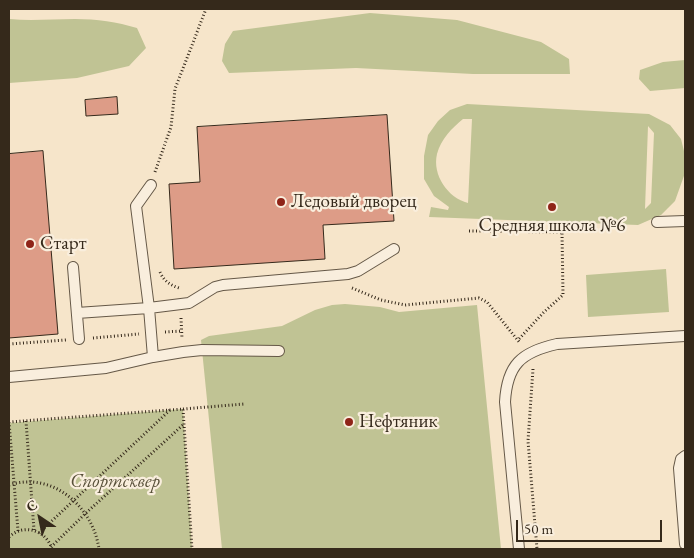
<!DOCTYPE html>
<html>
<head>
<meta charset="utf-8">
<style>
	body { margin:0 }
	#map { position:relative; width:694px; height:558px; overflow:hidden; background:#f6e5ca; font-family:"EB Garamond",serif }
	canvas { display:block }
	.frame { position:absolute; inset:0; border:10px solid #35291b; pointer-events:none }
	.north { position:absolute; left:15px; top:493px; width:50px; height:50px; -webkit-text-stroke:4px #f9eedd; paint-order:stroke; rotate:326deg; font-size:14px; font-weight:700; line-height:20px; text-align:center; color:#35291b }
	.north::after { content:''; display:block; margin:auto; width:18px; height:22px; background:#35291b; clip-path:polygon(50% 0,100% 100%,50% 72%,0 100%) }
	.scale { position:absolute; left:516px; top:520px; width:146px; height:22px; box-sizing:border-box; border:2px solid #35291b; border-top:0; padding-left:6px; font-size:15px; line-height:18px; white-space:nowrap; color:#35291b; -webkit-text-stroke:4px #f9eedd; paint-order:stroke }
</style>
</head>
<body>
<div id="map">
<canvas width="694" height="558"></canvas>
<div class="frame"></div>
<div class="north">С</div>
<div class="scale">50 m</div>
</div>
<script>
const ctx = document.querySelector('canvas').getContext('2d');
ctx.lineJoin = 'round';
function paint(path, color) {
  ctx.fillStyle = color;
  ctx.fill(path, 'evenodd');
}
function trace(path, color, width, dash) {
  ctx.strokeStyle = color;
  ctx.lineWidth = width;
  ctx.lineCap = dash ? 'butt' : 'round';
  ctx.setLineDash(dash || []);
  ctx.stroke(path);
}
function drawText(font, color, halo, rows, align = 'center') {
  ctx.font = font + ' "EB Garamond",serif';
  ctx.lineWidth = 4.5;
  ctx.setLineDash([]);
  ctx.textBaseline = 'middle';
  ctx.strokeStyle = halo;
  ctx.fillStyle = color;
  for (const [text, x, y, turn = 0] of rows) {
    ctx.save();
    ctx.translate(x, y);
    ctx.rotate((+turn || 0) * Math.PI / 180);
    ctx.textAlign = isNaN(turn) ? turn : align;
    if (halo) ctx.strokeText(text, 0, 0);
    ctx.fillText(text, 0, 0);
    ctx.restore();
  }
}
paint(new Path2D(`
	M370,13L457,20L541,42L569,59L570,74H473L356,68L229,73L222,61L225,44L233,31Z
	M9,19C31,21 53,19 75,19C97,19 117,22 137,28L146,48L129,66L77,78L9,83Z
	M685,60V88L650,91L639,79L640,70L663,62Z
	M467,104L649,114L670,125L681,139L685,155V173L675,201L661,215L638,225L429,217L431,207L448,210L449,207L434,196L424,179V156L428,135L438,121L450,110ZM463,119H472L468,203C448,198 432,175 437,154C441,139 452,128 463,119ZM648,126L654,133L651,203L645,209Z
	M666,269L669,312L588,317L586,275Z
	M345,304L380,307L399,312L477,305L501,549H222L201,340L209,336L282,326L315,310L332,305Z
	M183,409L192,549H9V423Z`), '#c0c394');
const building = new Path2D(`
	M117,97L118,114L86,116L85,100Z
	M387,115L394,221L323,225L325,259L174,269L169,184L200,182L197,127Z
	M43,151L58,334L9,338V154Z`);
paint(building, '#dd9c87');
trace(building, '#35291b', 1);
const service = new Path2D(`
	M151,185L136,206L149,308L153,357
	M657,222L685,221
	M73,267L79,339
	M77,313L149,308L189,303L215,287L223,285L348,274L358,271L394,249
	M9,377L106,368L153,357L183,352L202,350L279,351
	M685,456L681,459L679,468L685,544
	M519,549L505,402C507,365 521,352 557,344L685,336`);
trace(service, '#655847', 12);
trace(new Path2D(`
	M155,172L171,127L175,89L206,9
	M469,231L562,232L563,295L544,312L518,340
	M160,272C164,281 170,285 179,288
	M352,288L381,300L405,305L479,298L487,302L520,343
	M181,318L182,339
	M165,332L182,331
	M93,338L139,334
	M9,344L66,340
	M533,369L528,441L537,549
	M183,409L244,404
	M26,421L34,530
	M9,422L183,409L192,549
	M9,422L18,531
	M9,485C53,471 93,507 99,549
	M39,533L170,410
	M9,537C24,523 46,530 52,549
	M51,547L86,513L184,424`), '#35291b', 3, [1, 2.5]);
trace(service, '#f9eedd', 10);
for (const [x, y, r, color] of [
	[281,202,5,"#8f2418"],
	[552,207,5,"#8f2418"],
	[30,244,5,"#8f2418"],
	[349,422,5,"#8f2418"]
]) {
  const dot = new Path2D();
  dot.arc(x, y, r, 0, 2 * Math.PI);
  ctx.fillStyle = color;
  ctx.fill(dot);
  trace(dot, '#f9eedd', 2);
}
drawText('19px', '#35291b', '#f9eedd', [
	["Ледовый дворец",291,202],
	["Средняя школа №6",552,226,"center"],
	["Старт",40,244],
	["Нефтяник",359,422]
], 'left');
drawText('italic 19px', '#585039', '#f9eedd', [
	["Спортсквер",115,482]
]);
</script>
</body>
</html>
